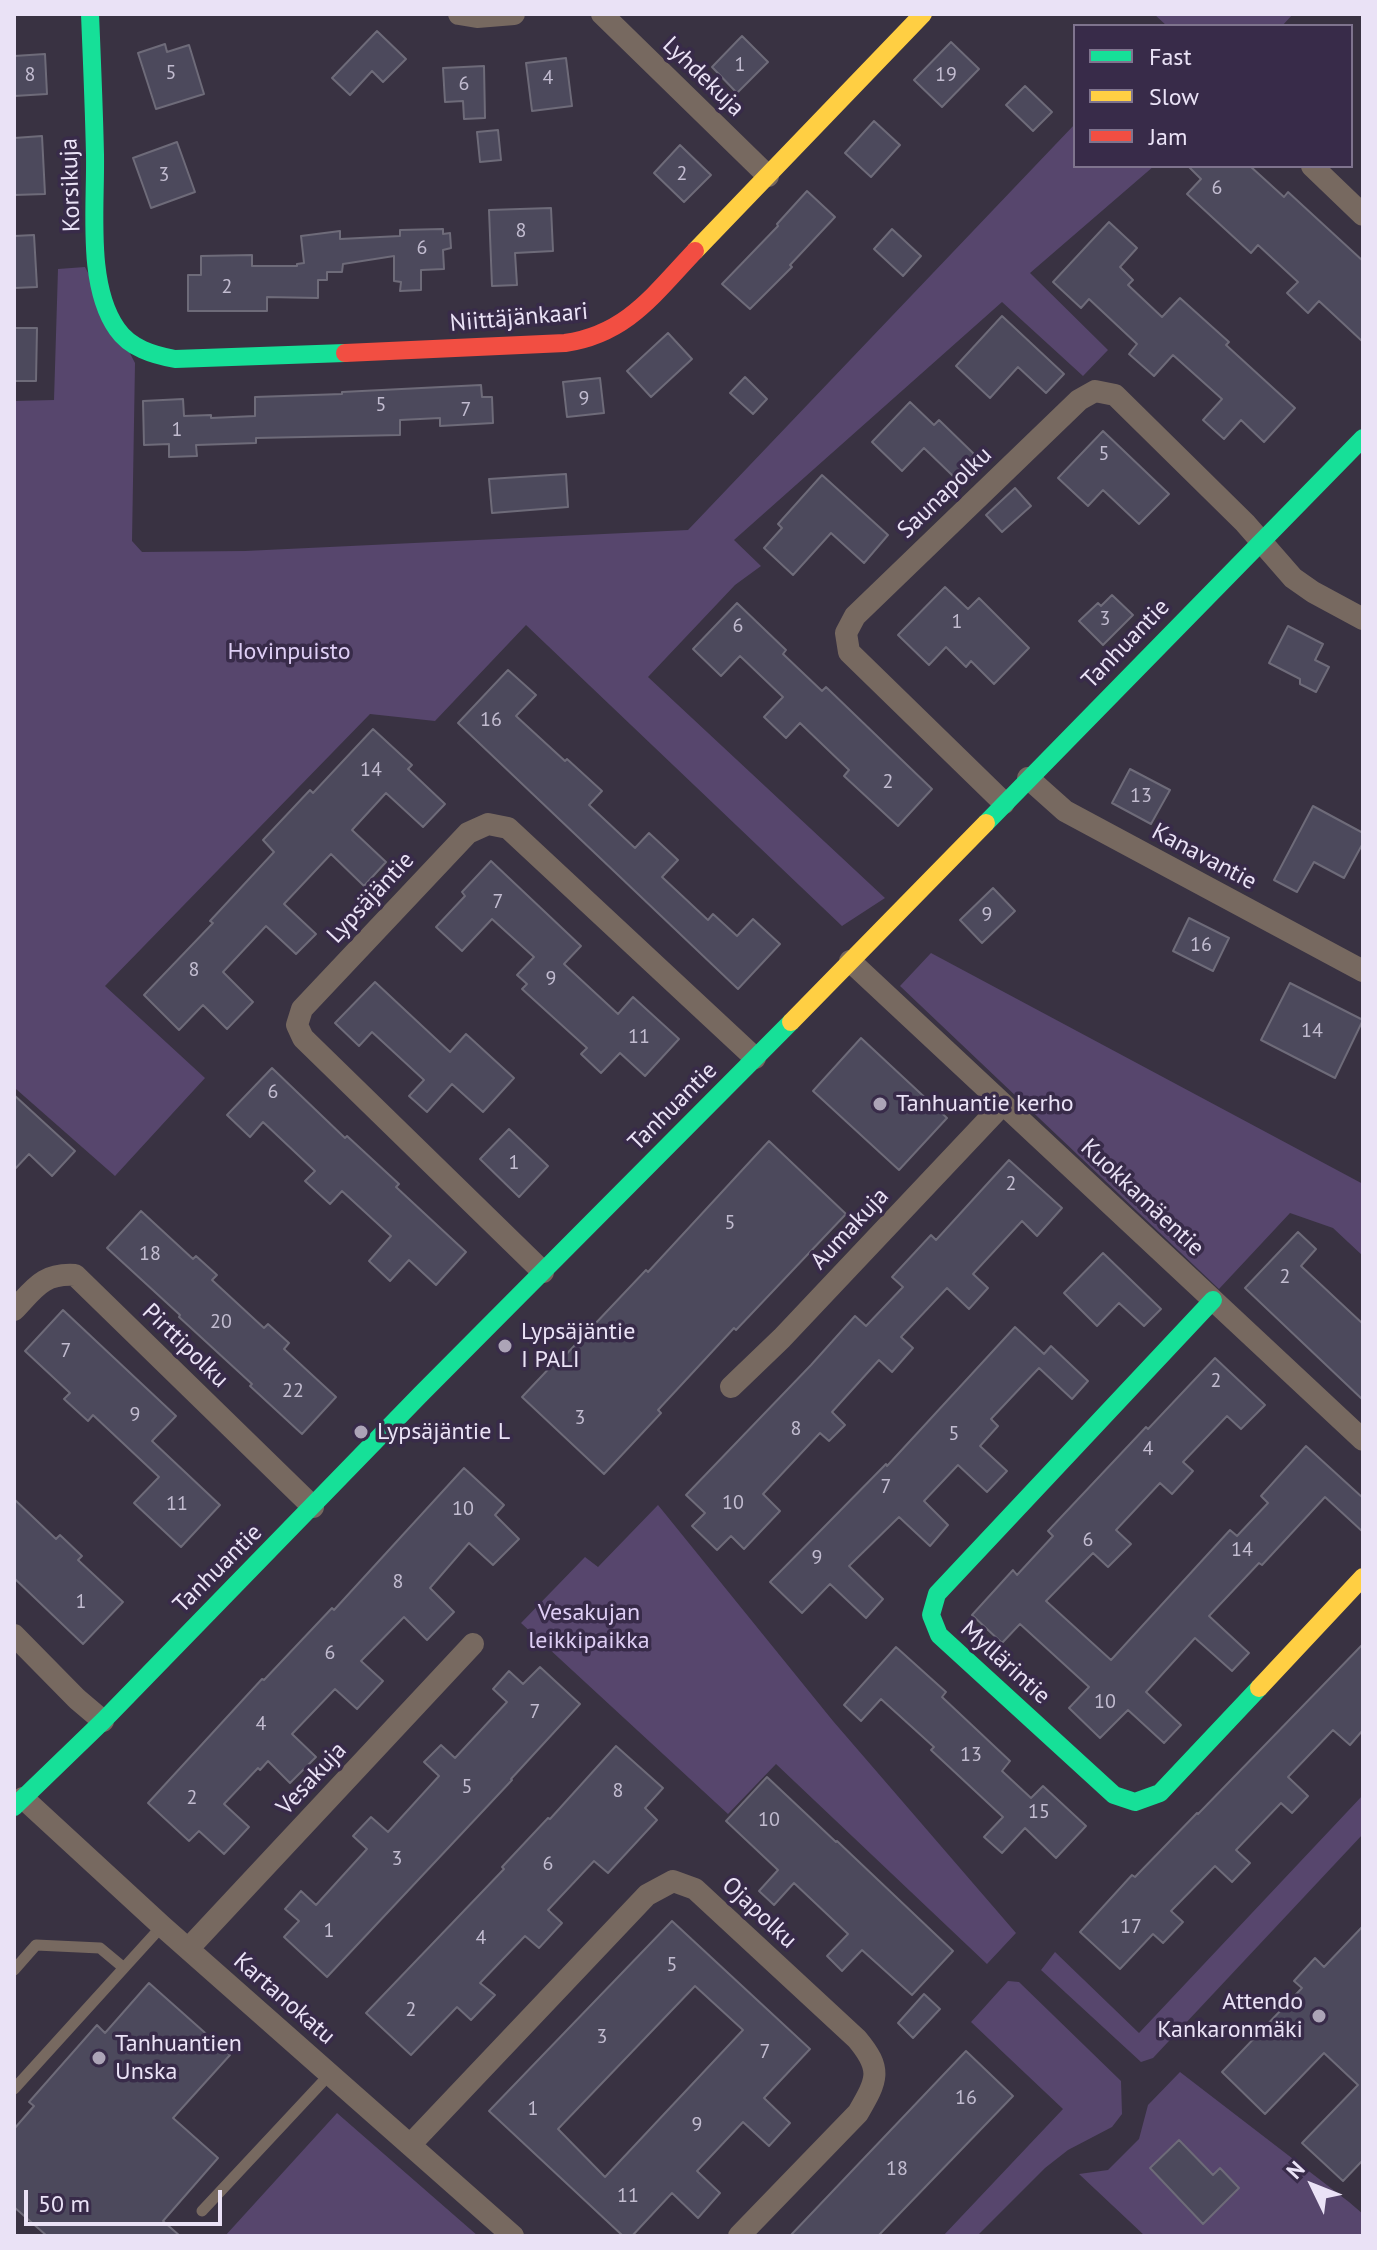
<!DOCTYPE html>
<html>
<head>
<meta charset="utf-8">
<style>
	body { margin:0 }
	#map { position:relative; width:1377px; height:2250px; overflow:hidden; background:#393242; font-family:"PT Sans",sans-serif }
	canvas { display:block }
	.frame { position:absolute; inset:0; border:16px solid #eae2f6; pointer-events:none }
	.legend { position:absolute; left:1073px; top:24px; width:280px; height:144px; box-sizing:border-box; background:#382b49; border:2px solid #7f748e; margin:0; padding:10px 14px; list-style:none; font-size:24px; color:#eae2f6 }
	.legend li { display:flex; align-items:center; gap:16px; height:40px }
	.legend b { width:40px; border:2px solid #7f748e }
	.north { position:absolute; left:1273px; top:2146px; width:80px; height:80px; -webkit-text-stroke:6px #382b49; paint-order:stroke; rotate:313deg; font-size:22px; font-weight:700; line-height:32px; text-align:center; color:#eae2f6 }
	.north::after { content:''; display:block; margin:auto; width:28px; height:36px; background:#eae2f6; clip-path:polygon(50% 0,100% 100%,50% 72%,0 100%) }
	.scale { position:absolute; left:24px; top:2190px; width:198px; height:36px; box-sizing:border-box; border:4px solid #eae2f6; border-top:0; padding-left:10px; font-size:24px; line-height:28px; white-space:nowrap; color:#eae2f6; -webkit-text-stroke:6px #382b49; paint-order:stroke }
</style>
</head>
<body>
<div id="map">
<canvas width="1377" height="2250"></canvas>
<div class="frame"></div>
<ul class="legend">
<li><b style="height:10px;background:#16e098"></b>Fast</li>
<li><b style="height:10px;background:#ffcf43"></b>Slow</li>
<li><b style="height:10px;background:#f24e42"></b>Jam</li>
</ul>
<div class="north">N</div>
<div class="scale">50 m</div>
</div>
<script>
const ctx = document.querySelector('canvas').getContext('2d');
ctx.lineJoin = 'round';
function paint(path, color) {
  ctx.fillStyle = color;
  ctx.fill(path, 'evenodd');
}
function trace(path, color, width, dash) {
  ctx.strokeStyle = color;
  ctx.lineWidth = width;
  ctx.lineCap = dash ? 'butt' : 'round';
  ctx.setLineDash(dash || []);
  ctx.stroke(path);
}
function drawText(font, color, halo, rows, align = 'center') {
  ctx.font = font + ' "PT Sans",sans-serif';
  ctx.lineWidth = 7;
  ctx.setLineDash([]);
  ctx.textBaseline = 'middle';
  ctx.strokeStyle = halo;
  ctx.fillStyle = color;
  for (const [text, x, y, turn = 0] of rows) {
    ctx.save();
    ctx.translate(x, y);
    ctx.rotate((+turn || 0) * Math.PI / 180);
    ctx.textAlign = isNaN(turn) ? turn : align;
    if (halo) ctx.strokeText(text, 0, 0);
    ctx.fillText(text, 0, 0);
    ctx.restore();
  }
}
paint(new Path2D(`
	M1154,14H1293L1282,26H1167Z
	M1075,124V166H1154L1030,273L1108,350L1083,376L1002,302L734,540L761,566L735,585L648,677L885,898L842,926L526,625L435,721L370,714L105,986L205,1078L115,1176L16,1089H14V401L54,400L58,269L85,267L135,363L132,541L142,552L245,551L688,530Z
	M931,953L1363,1184V1256L1333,1228L1290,1213L1219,1289L900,986Z
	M658,1505L833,1721L1016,1933L987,1964L776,1764L728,1814L521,1623L585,1557L598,1567Z
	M1363,1795V1834L1153,2058L1141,2062L1041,1970L1055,1952L1139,2033Z
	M1008,1981L1019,1982L1121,2081L1122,2114L1112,2127L1068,2150L1045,2168L977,2236H943L1063,2109L971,2022Z
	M1180,2072L1349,2202L1363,2214V2236H1145L1079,2174L1108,2170L1139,2139L1148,2105Z
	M337,2113L478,2236H225Z`), '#57466d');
const building = new Path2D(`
	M377,31L406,59L383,82L372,71L350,95L332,78Z
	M742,36L768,62L737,93L712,67Z
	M951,42L979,69L942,107L914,80Z
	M165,44L167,52L189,45L204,94L156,109L138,53Z
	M45,54L47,94L14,96V56Z
	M566,58L572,106L532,111L526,63Z
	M484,66L485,118L464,119L463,101L445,102L443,68Z
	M1025,86L1052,112L1033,131L1006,105Z
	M874,121L900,145L871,177L845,153Z
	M498,130L501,160L480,162L477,132Z
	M42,136L45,194L14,195V138Z
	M177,142L195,192L151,208L133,158Z
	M680,145L711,175L684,202L654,173Z
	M1188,166H1250L1284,197L1288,192L1363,261V342L1319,301L1308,313L1287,293L1298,282L1258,245L1251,253L1187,194L1201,179Z
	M807,191L835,217L790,265L792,267L750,309L722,284L778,226L777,224Z
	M551,208L553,251L515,253L517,285L492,286L489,210Z
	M1109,222L1137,248L1120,267L1133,280L1128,285L1162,317L1180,298L1229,342L1226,345L1295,408L1264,442L1241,420L1224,439L1203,420L1222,399L1173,355L1154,376L1129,354L1137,344L1089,299L1081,308L1053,282Z
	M443,229V234L450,233L451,248L443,250L444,269L421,270V290L400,291L401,282L394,281V256L343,264L342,272H327V280H318V298L267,297V311H188V275H201V256L252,255V266H297V264L304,263L301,236L340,231V239L400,236V230Z
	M892,229L921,256L903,276L874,249Z
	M34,235L37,287L14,288V236Z
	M1002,316L1064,374L1046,393L1018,367L990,398L956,366Z
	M14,328H37L36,381H14Z
	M668,333L692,359L651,397L627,371Z
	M745,377L767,399L753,414L730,393Z
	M600,378L604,413L567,417L563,382Z
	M481,385L482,397H492L493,423L440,426V418L400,420V435L256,438V443L196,445L197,456L169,457V444L144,445L143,401L183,399L184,416L211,415V418L255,416V397L342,394V392Z
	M910,402L934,425L939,420L974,454L953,476L924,448L902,471L872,442Z
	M1103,431L1169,494L1139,524L1103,490L1088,506L1058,478Z
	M566,474L568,507L492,513L489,479Z
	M822,475L888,535L864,563L831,533L793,575L764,548L782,528L778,524Z
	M1015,488L1031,506L1002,532L986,515Z
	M945,587L968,609L979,598L1029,648L994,684L971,661L966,667L946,647L929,665L898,635Z
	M1112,595L1133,615L1103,645L1079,621L1098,603L1101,606Z
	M737,603L786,650L783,654L822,691L826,687L932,789L898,826L844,776L849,770L800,723L786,738L764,717L783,697L740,656L721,676L693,649Z
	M1288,626L1323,644L1315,660L1329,667L1316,692L1300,684V679L1269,663Z
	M508,670L536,695L516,716L565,761L567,759L602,791L589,805L635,848L649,833L678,860L662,877L708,920L713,914L737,936L753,919L780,944L738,989L458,723Z
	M373,729L412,765L408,769L445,804L423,827L386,793L352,830L386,862L364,886L331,854L284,904L316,934L296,954L266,926L223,972L253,1002L227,1029L203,1005L179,1030L144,995L213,923L210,921L274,852L263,840L310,790L313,793Z
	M1130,769L1170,790L1151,824L1112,803Z
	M1313,806L1363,833V843L1344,878L1314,862L1297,892L1274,880Z
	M491,861L581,946L564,964L618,1014L633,997L679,1039L645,1076L620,1053L601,1073L581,1054L587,1048L522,989L527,984L517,975L534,957L492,919L462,951L436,927L465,896L462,892Z
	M993,888L1015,911L982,943L960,920Z
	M1189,918L1229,938L1213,971L1173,951Z
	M375,982L450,1052L466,1034L514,1078L483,1112L452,1084L427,1112L409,1096L424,1080L372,1032L359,1046L335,1023Z
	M1290,983L1363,1020L1335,1078L1261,1040Z
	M861,1038L947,1118L899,1170L813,1091Z
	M272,1068L345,1138L347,1136L399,1184L396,1187L466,1252L436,1285L409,1260L390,1281L369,1261L391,1236L342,1191L330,1204L305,1181L315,1171L263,1122L250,1137L227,1115Z
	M14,1095L75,1151L52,1176L29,1154L14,1170Z
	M509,1129L548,1166L519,1197L480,1159Z
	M769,1141L846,1214L736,1330L734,1328L658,1410L661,1413L604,1474L522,1397L556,1361L558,1363L646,1270L648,1272Z
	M1009,1160L1062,1208L1037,1236L1022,1221L973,1274L988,1288L969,1309L947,1288L901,1337L913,1348L892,1372L879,1360L832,1412L845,1425L829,1441L820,1433L763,1494L780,1511L744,1549L731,1536L717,1550L692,1526L705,1513L686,1495L811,1365L855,1316L866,1326L903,1287L892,1277L931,1235L936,1240Z
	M141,1211L193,1259L196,1256L217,1275L212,1280L264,1328L268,1324L289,1343L284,1349L336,1397L302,1434L250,1386L252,1384L179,1317L180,1315L107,1248Z
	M1298,1232L1316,1249L1301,1266L1363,1324V1400L1245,1288Z
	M1103,1253L1161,1309L1144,1326L1119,1303L1097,1326L1064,1293Z
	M63,1310L176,1416L152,1441L220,1505L181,1547L134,1503L159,1477L93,1415L88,1421L64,1399L70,1393L25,1351Z
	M1015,1327L1044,1354L1051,1346L1088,1381L1072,1399L1039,1368L991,1419L998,1426L980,1446L1007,1471L987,1492L958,1465L924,1501L948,1525L930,1546L899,1517L849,1566L883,1599L866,1618L830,1584L802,1613L770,1582L886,1464L887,1466Z
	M1215,1358L1265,1405L1241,1429L1227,1416L1183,1462L1193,1471L1172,1494L1160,1483L1116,1530L1131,1544L1108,1567L1093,1553L1046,1601L1111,1660L1230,1530L1237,1536L1268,1503L1261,1496L1306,1446L1363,1498V1532L1325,1497L1262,1565L1259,1563L1209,1616L1249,1653L1232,1671L1195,1638L1146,1692L1181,1725L1164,1743L1128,1710L1100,1738L1069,1708L1089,1687L1020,1624L1002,1643L972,1615L1013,1570L1017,1575L1053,1536L1048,1531L1146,1427L1148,1429Z
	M464,1468L504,1505L495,1515L519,1539L493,1565L469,1543L430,1588L454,1612L427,1640L404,1617L361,1661L383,1681L357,1709L335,1689L292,1734L316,1757L290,1783L268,1761L260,1770L258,1768L224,1804L249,1827L224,1854L199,1831L189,1841L148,1803L262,1679L264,1680L332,1608L334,1610Z
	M14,1499L56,1539L60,1535L82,1556L78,1560L123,1602L83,1644L14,1578Z
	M1363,1644V1730L1350,1745L1333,1730L1288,1777L1308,1796L1292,1813L1281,1803L1236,1850L1250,1863L1232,1882L1215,1866L1171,1911L1183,1922L1163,1943L1153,1934L1120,1969L1080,1932L1132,1875L1135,1877L1197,1813L1198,1814Z
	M896,1647L946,1692L942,1697L1010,1761L1002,1771L1031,1798L1043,1786L1086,1826L1056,1858L1025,1828L1002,1853L984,1837L1003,1817L931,1750L934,1747L881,1699L861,1721L844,1705Z
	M540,1667L580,1704L511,1779L512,1780L327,1977L284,1937L299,1921L285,1909L301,1891L316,1905L367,1849L353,1836L371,1817L388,1832L439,1776L424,1762L441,1745L455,1758L507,1702L493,1689L509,1671L523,1684Z
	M616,1746L663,1788L645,1808L657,1820L608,1873L594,1861L548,1910L562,1923L539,1948L525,1936L480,1983L495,1995L471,2020L457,2007L411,2055L366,2013L504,1869L502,1867L548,1818L550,1819Z
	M767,1777L836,1842L837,1841L953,1951L912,1995L862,1950L842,1971L827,1956L848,1934L794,1883L774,1905L759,1891L778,1870L726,1821Z
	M672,1921L810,2049L764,2098L790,2123L769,2146L743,2122L697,2171L720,2193L698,2218L672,2193L632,2236H623L489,2111ZM695,1986L743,2030L605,2177L558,2129Z
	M1363,1926V2160L1343,2181L1302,2143L1358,2085L1324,2053L1265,2114L1222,2072L1302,1988L1294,1981L1315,1958L1324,1967Z
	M149,1983L230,2055L173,2118L218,2158L163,2221L180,2236H47L14,2207V2129L34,2106L29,2102L97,2025L105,2033Z
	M924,1994L940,2009L913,2038L898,2023Z
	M966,2051L1013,2096L878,2236H790Z
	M1179,2140L1213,2175L1220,2168L1239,2188L1203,2224L1150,2168Z`);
paint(building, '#4c495c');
trace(building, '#6e6b79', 2);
trace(new Path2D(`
	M14,1970L36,1945L100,1948L124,1968
	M14,2089L162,1926
	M202,2211L330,2074`), '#776960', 11);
trace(new Path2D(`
	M459,14L477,17L514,14
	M602,14L768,176
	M1312,166L1363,215
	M1028,778L1065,811L1363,971
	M1004,803L849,652L846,633L855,616L1079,400L1095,391L1115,395L1245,523L1293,578L1313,592L1363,619
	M850,961L1363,1440
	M543,1272L303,1038L297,1025L302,1009L468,833L488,824L508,828L755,1058
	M14,1310C35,1288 43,1273 75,1275L313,1507
	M731,1387L782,1338L1003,1104
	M14,1635L77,1699L103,1721
	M23,1798L162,1926L513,2236
	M188,1949L473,1644
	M410,2145L647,1895L673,1881L695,1889L857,2039C883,2070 877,2080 858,2113L739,2236`), '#776960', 22);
trace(new Path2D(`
	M90,14C92,61 94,108 95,155C96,207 86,285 117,329C130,348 153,355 175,359L345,353
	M986,823L1363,438
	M1213,1300L937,1594L931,1615L939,1635L1114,1795L1135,1802L1160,1793L1259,1688
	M14,1807L103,1721L421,1394L791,1022`), '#16e098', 18);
trace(new Path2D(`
	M695,251L923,14
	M791,1022L986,823
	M1259,1688L1363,1577`), '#ffcf43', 18);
trace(new Path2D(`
	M345,353L565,343C627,334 654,294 695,251`), '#f24e42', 18);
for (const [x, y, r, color] of [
	[880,1104,8,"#aca4b7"],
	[505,1346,8,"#aca4b7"],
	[361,1432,8,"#aca4b7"],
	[1319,2016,8,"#aca4b7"],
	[99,2058,8,"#aca4b7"]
]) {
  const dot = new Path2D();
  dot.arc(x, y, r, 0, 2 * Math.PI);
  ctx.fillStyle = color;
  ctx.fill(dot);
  trace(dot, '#382b49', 3);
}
drawText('20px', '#c2bcd0', null, [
	["1",740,65],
	["5",171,73],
	["8",30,75],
	["19",946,75],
	["4",548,78],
	["6",464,84],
	["2",682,174],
	["3",164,175],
	["6",1217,188],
	["8",521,231],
	["6",422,248],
	["2",227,287],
	["9",584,399],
	["5",381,405],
	["7",466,410],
	["1",177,430],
	["5",1104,454],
	["3",1105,619],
	["1",957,622],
	["6",738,626],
	["16",491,720],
	["14",371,770],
	["2",888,782],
	["13",1141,796],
	["7",498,902],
	["9",987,915],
	["16",1201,945],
	["8",194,970],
	["9",551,979],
	["14",1312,1031],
	["11",639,1037],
	["6",273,1092],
	["1",514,1163],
	["2",1011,1184],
	["5",730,1223],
	["18",150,1254],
	["2",1285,1277],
	["20",221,1322],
	["7",66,1351],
	["2",1216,1381],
	["22",293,1391],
	["9",135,1415],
	["3",580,1418],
	["8",796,1429],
	["5",954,1434],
	["4",1148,1449],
	["7",886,1487],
	["10",733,1503],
	["11",177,1504],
	["10",463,1509],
	["6",1088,1540],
	["14",1242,1550],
	["9",817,1558],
	["8",398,1582],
	["1",81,1602],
	["6",330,1653],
	["10",1105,1702],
	["7",535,1712],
	["4",261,1724],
	["13",971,1755],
	["5",467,1787],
	["8",618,1791],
	["2",192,1798],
	["15",1039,1812],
	["10",769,1820],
	["3",397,1859],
	["6",548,1864],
	["17",1131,1927],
	["1",329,1931],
	["4",481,1938],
	["5",672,1965],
	["2",411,2010],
	["3",602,2037],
	["7",765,2052],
	["16",966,2098],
	["1",533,2109],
	["9",697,2125],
	["18",897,2169],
	["11",628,2196]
]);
drawText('24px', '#eae2f6', '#382b49', [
	["Lyhdekuja",703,77,44],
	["Korsikuja",71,185,-92],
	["Niittäjänkaari",519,318,-5],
	["Saunapolku",945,493,-44],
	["Tanhuantie",1126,644,-46],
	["Kanavantie",1204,857,28],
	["Lypsäjäntie",371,898,-47],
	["Tanhuantie",673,1107,-45],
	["Kuokkamäentie",1142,1198,43],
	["Aumakuja",850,1229,-47],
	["Pirttipolku",185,1346,44],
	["Tanhuantie",218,1569,-45],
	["Myllärintie",1005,1663,42],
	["Vesakuja",312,1779,-47],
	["Ojapolku",759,1913,43],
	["Kartanokatu",284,1999,41]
]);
drawText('24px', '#decef5', '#382b49', [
	["Hovinpuisto",289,652],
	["Vesakujan",589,1613],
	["leikkipaikka",589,1641]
]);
drawText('24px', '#eae2f6', '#382b49', [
	["Tanhuantie kerho",896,1104],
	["Lypsäjäntie",521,1332],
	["I PALI",521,1360],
	["Lypsäjäntie L",377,1432],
	["Attendo",1303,2002,"right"],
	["Kankaronmäki",1303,2030,"right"],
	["Tanhuantien",115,2044],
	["Unska",115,2072]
], 'left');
</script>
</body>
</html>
